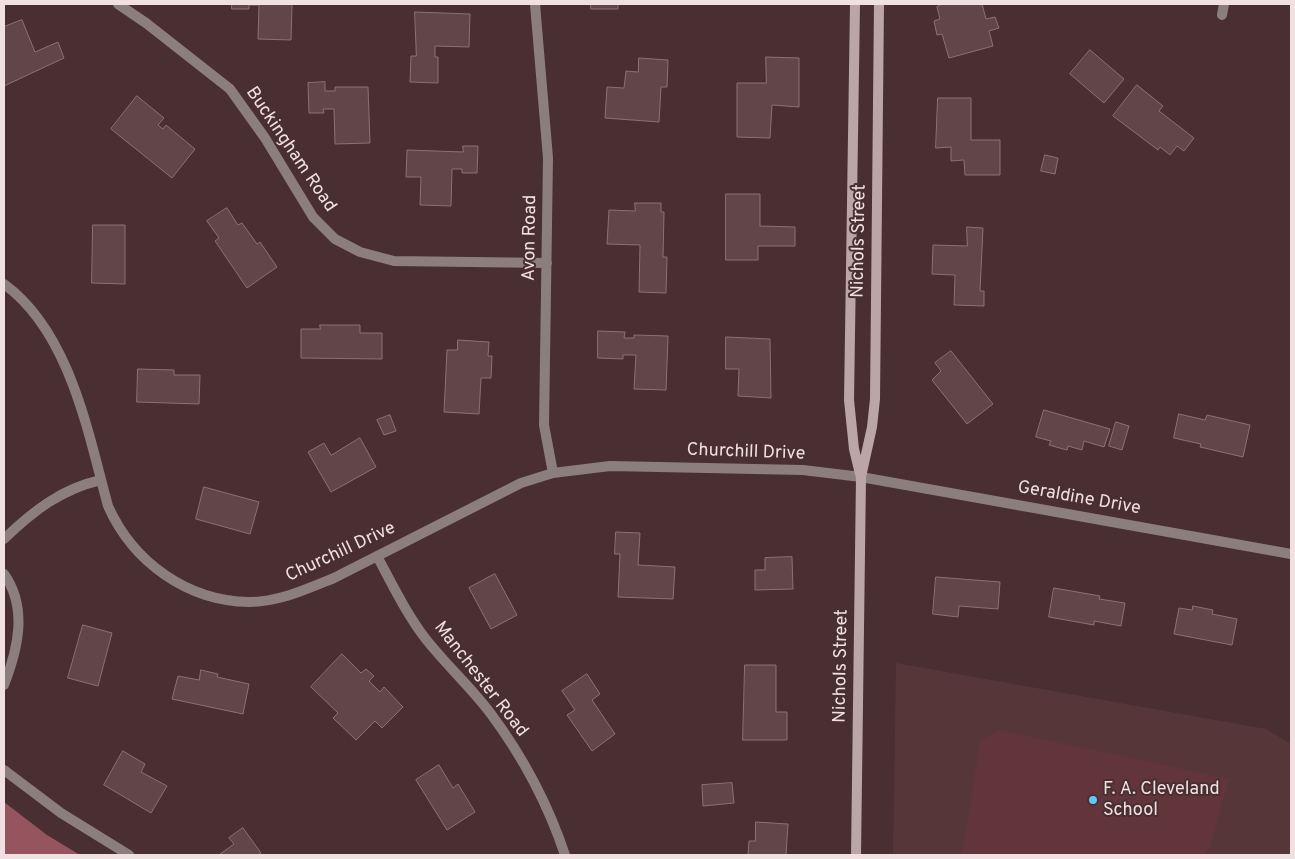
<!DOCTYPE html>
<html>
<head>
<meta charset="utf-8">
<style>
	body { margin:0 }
	#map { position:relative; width:1295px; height:859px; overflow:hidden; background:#492f32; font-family:Overpass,sans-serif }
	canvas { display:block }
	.frame { position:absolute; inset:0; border:5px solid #f1e0e1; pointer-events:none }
</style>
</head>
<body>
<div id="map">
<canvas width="1295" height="859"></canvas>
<div class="frame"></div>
</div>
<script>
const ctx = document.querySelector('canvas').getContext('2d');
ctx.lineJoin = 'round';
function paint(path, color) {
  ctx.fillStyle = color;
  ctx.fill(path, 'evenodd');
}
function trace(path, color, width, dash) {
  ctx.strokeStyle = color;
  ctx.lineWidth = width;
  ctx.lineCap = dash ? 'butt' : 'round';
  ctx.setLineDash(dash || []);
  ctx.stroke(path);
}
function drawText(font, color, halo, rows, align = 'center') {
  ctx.font = font + ' Overpass,sans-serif';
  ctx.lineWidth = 4;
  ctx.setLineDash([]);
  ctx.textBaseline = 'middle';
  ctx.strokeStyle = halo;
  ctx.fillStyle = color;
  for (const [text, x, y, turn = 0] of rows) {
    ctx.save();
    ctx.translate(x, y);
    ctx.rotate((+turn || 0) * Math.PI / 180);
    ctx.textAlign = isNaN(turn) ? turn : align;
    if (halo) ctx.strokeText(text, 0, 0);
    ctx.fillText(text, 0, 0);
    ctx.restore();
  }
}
paint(new Path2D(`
	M896,663L1266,729L1291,744V855H893Z`), '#57363a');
paint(new Path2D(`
	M999,730L1229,779L1210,847L1204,855H962L980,742Z`), '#62353b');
paint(new Path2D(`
	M4,802L47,835L80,855H4Z`), '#95555e');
const building = new Path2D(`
	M232,4H292L291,40L258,39L259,5H249V9H232Z
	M591,4H618V9H591Z
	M943,4H982L986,19L995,17L999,28L989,31L993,46L949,58L942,34L937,35L934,21L940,19L937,7Z
	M415,12L470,14L469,47L435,46V57H438V83L410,82L411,56H416Z
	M22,20L35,52L58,42L64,58L4,86V27Z
	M1090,50L1124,79L1104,103L1070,74Z
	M766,57L799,58V107L772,105L770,138L737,137V83H766Z
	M639,58L668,60L667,87H661L659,122L605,118L607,87L624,88L626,71L638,72Z
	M325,82V91H335V87H368L370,143L335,144L334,109H323L324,113H309L308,83Z
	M1137,85L1163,106L1159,111L1194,138L1184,151L1177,146L1170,155L1160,147L1158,150L1113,116Z
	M137,96L164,118L158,125L163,129L166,125L195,149L172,178L111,129Z
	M938,98H971V140H1000V175H965L964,160L951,161V147L936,148Z
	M463,146H478L477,173H462V169H452L451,206L420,205L421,177H406L407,150L463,152Z
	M1045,155L1058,158L1055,174L1041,171Z
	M726,194H760V226L795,227V246H758V260H726Z
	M635,203H661V212H664L663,257H667L666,293L639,292L640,245L607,244L609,210L635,211Z
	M227,208L238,225L242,223L257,244L260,242L277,267L247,288L215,241L219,238L207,221Z
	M93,225H125V284L92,283Z
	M967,227L983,228L980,291H984V306L954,305L955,275L932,274L933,245L967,246Z
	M320,325H360V333H382V359L301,358V329H320Z
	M598,331L625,332L624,338H634V335L668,336L666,390L634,389L636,355H623V359L598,358Z
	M726,337L770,339L771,398L738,396L739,369H726Z
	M458,340L489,342L488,356H492L491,378H481L479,414L444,412L447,350H457Z
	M951,351L993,404L967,424L932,380L941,371L935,363Z
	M138,369L174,370V375H200L199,404L137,402Z
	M1044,410L1110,429L1104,447L1084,441L1082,450L1068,446L1067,450L1049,445L1051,441L1036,437Z
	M1179,414L1205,420L1207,415L1250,425L1243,457L1200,447L1201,444L1174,438Z
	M390,415L396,431L384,435L377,420Z
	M1116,422L1129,426L1122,450L1109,446Z
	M360,438L376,467L331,492L308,452L324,443L331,455Z
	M204,487L259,502L250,534L196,519Z
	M616,532L640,533L638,565L675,567L673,599L618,597L620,554H615Z
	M792,557L793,589L755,590V570H765V558Z
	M495,574L517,615L491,629L469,588Z
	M936,577L1000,582L998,609L959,606L958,617L933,614Z
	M1054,588L1100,596L1099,599L1125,603L1121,626L1094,621V625L1049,617Z
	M1193,606L1213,610L1212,614L1237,619L1232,645L1174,634L1179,608L1192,610Z
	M83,625L112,633L98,686L68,678Z
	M342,654L361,673L366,669L374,676L369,681L380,692L384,687L403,707L382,728L375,721L356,740L333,718L338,713L311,687Z
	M745,665H776V712H787V740H743Z
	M201,670L218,674L217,677L249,684L243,714L172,699L178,676L199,680Z
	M587,674L600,694L592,700L615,734L592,751L567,715L575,710L562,691Z
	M123,751L145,764L141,772L167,786L151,813L104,785Z
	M439,765L453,788L458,784L475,812L447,830L416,780Z
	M732,783L734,803L703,806L702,785Z
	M756,822L788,824L786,855H748L749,841H755Z
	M243,828L261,853L258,855H219L234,844L229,838Z`);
paint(building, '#614649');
trace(building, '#8e7073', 1);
trace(new Path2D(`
	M118,4L146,23L230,89L265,138L313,217L335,239L360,252L394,261L547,263
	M535,4L548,158L544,425L553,473
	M1222,15L1224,4
	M4,284C70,332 88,433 108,506C133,562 187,601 249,602C279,602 307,589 334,578L521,483L553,473L610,466L803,470L861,477
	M4,539C33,511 61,489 101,480
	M377,556C392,584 406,613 425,638C446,665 471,687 491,714C523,757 548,804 565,855
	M4,574C28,608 18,649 4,685`), '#8c7e7f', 10);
trace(new Path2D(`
	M861,477L1291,554
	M4,770L61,813L129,855`), '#8c7e7f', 10);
trace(new Path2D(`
	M855,4L849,400L854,449L860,474
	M856,855L861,477L872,427L875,399L879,4`), '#bba5a7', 10);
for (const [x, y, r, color] of [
	[1093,800,5,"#64c5ee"]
]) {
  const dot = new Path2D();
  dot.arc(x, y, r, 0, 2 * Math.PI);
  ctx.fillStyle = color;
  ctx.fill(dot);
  trace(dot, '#492f32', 2);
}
drawText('18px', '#f1e0e1', '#492f32', [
	["Buckingham Road",290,150,56],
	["Avon Road",531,238,-89],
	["Nichols Street",860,241,-89],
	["Churchill Drive",746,453,2],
	["Geraldine Drive",1079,499,10],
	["Churchill Drive",341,553,-25],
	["Nichols Street",842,666,-89],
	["Manchester Road",480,680,52]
]);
drawText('18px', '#f1e0e1', '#492f32', [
	["F. A. Cleveland",1103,790],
	["School",1103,811]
], 'left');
</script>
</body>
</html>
